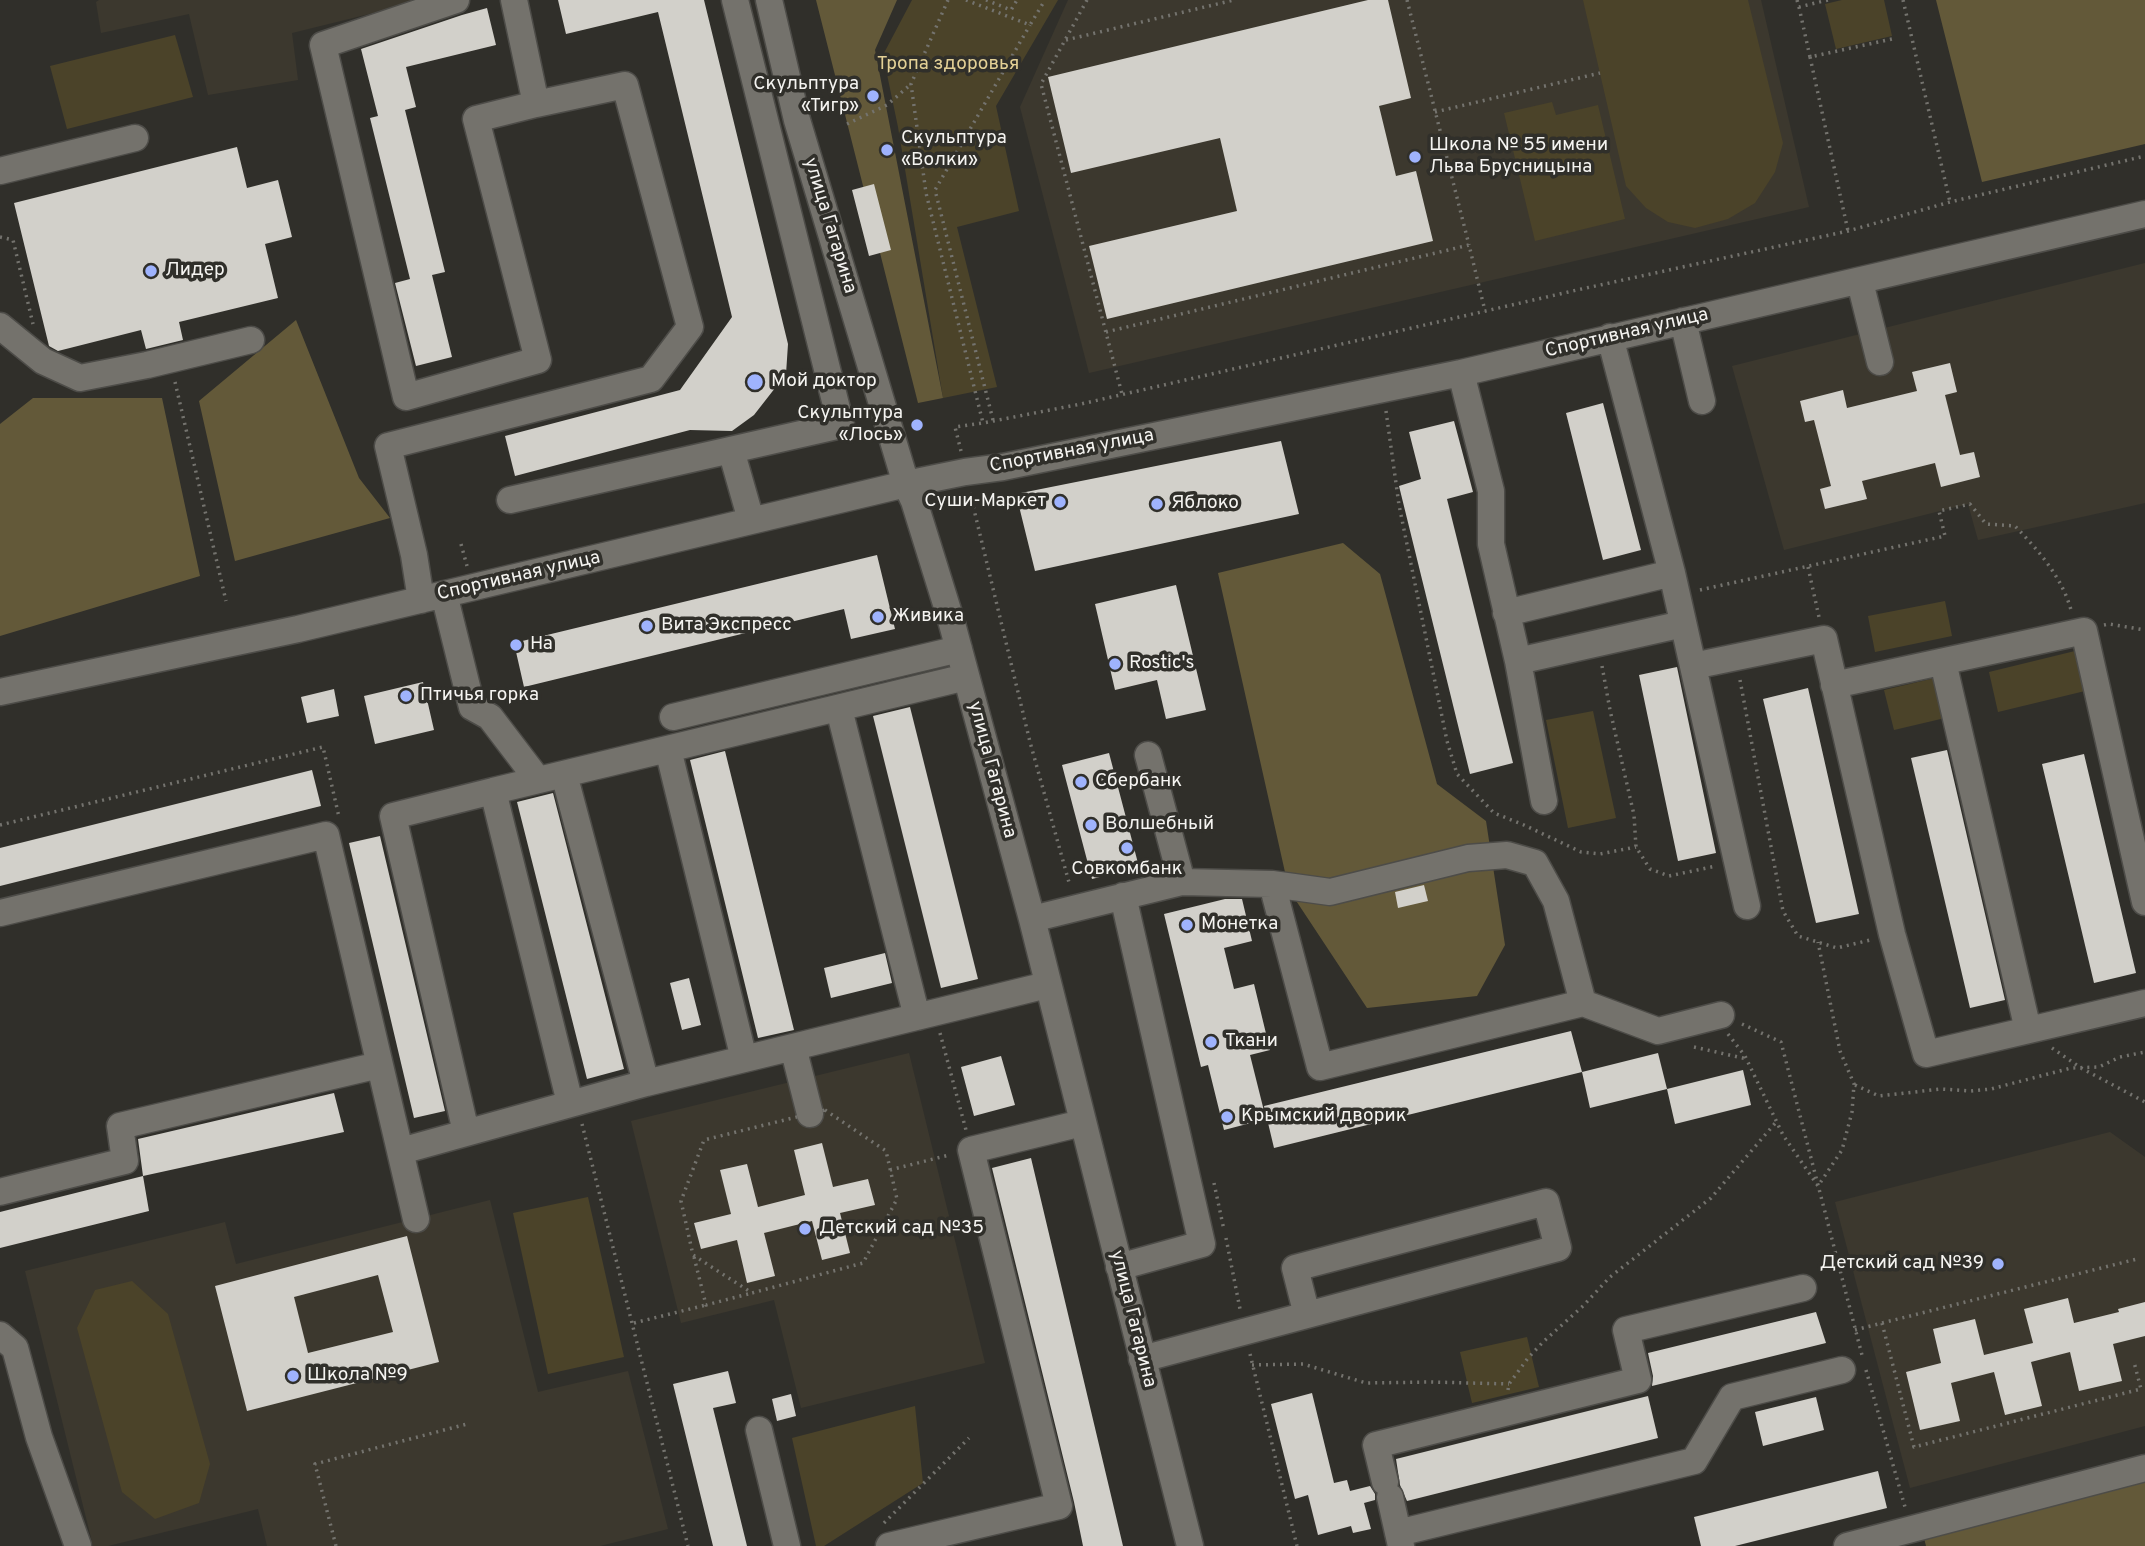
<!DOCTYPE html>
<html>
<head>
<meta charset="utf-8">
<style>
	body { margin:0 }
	canvas { display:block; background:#302f2a }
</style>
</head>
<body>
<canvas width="2145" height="1546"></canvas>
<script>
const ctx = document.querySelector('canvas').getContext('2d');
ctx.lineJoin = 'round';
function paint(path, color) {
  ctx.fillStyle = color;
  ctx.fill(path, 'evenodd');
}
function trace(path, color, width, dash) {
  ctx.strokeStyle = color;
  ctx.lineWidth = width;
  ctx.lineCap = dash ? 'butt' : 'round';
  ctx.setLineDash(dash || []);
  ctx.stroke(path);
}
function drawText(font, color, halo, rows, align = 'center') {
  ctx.font = font + ' Overpass,sans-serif';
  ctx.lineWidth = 7;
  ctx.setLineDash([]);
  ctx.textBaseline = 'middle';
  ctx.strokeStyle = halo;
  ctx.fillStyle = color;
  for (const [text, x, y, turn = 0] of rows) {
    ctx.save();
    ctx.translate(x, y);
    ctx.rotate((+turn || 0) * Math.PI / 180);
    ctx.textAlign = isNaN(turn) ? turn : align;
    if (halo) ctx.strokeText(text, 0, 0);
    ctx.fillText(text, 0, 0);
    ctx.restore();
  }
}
paint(new Path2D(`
	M99,0H426L292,33L298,80L208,95L189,14L101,33L96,2Z
	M1068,0H1761L1809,207L1089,373L1020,107Z
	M2145,263V503L1978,540L1968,504L1784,550L1732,366Z
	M909,1053L985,1363L801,1408L774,1300L681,1323L631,1121Z
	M2110,1132L2145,1157V1426L1910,1488L1835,1202Z
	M490,1200L538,1392L628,1371L668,1529L600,1546H267L258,1509L108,1546H93L25,1271L225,1222L236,1264Z`), '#3c382e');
paint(new Path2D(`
	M912,0H1058L996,106L1019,211L957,227L997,387L943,398L898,127L883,55Z
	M1583,0H1748L1783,143L1775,172L1755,203L1728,219L1695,228L1668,222L1646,208L1626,186Z
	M1842,0H1884L1892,36L1836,49L1825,4Z
	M175,35L193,97L67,129L50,66Z
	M1552,102L1556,115L1598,105L1625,219L1535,241L1504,113Z
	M1945,601L1952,636L1875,652L1868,616Z
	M2075,651L2085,691L1998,712L1989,672Z
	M1935,678L1945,718L1894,730L1884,690Z
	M1593,711L1616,818L1568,828L1546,720Z
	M588,1197L624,1357L548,1374L513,1213Z
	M132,1281L168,1314L210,1464L199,1503L155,1519L122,1492L77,1328L95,1290Z
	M1527,1337L1539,1387L1472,1403L1460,1352Z
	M915,1406L923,1483L824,1546H816L792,1438Z`), '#4b4329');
paint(new Path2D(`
	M816,0H897L875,50L943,398L918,403Z
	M1936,0H2145V144L1982,182Z
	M296,320L359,478L390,518L235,561L199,401Z
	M33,398H162L200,576L0,636V424Z
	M1343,543L1380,574L1437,784L1486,821L1505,945L1477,996L1367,1008L1289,890L1218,573Z
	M2145,1479V1546H1926L1923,1534Z`), '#635939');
paint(new Path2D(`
	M558,0H704L788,344L786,374L754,415L732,431L690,430L515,476L505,436L680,390L732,317L658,12L566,34Z
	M1368,0H1388L1411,98L1379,106L1396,176L1416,171L1433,241L1107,319L1089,246L1237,211L1220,138L1071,173L1048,77Z
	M487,8L496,45L406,67L416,107L405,110L445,272L432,275L452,357L416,366L395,283L410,279L370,118L378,116L361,49L462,15Z
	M237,147L247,188L278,180L292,237L265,244L278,298L179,322L183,340L146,349L141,330L58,351L49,346L14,203Z
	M874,184L891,250L869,256L852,190Z
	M1950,363L1957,392L1945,395L1960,455L1974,452L1980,477L1941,487L1935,463L1862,481L1867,499L1825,509L1820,489L1831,486L1814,420L1805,422L1800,401L1843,390L1847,408L1917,391L1912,372Z
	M1603,403L1641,550L1603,560L1566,413Z
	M1454,421L1473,492L1447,499L1513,763L1470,774L1399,486L1421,479L1409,432Z
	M1281,441L1299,514L1035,571L1016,494Z
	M877,555L895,629L851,639L844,609L524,687L514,643Z
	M1176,585L1206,710L1166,719L1157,680L1115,690L1095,604Z
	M1677,667L1716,853L1678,861L1639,675Z
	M423,682L434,730L375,744L364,696Z
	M1808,688L1859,914L1816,923L1763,699Z
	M334,689L339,716L307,723L301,697Z
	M910,707L978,979L941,988L873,716Z
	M1947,750L2005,1000L1970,1008L1911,758Z
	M725,751L794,1030L758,1038L690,760Z
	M1109,753L1139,867L1092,879L1062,765Z
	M2084,754L2136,973L2094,983L2042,764Z
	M312,770L321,806L0,886V848Z
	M553,793L624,1069L587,1079L517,802Z
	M380,836L445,1111L414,1118L349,843Z
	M1424,885L1428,901L1398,908L1395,892Z
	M1225,899H1242L1252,941L1224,948L1234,989L1254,984L1270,1050L1250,1055L1266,1119L1224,1130L1208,1065L1201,1067L1164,914Z
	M885,953L892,983L831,998L824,968Z
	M689,978L701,1025L682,1030L670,983Z
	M1571,1031L1582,1072L1274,1148L1264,1106Z
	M1658,1053L1667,1089L1590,1108L1582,1072Z
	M1001,1056L1015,1105L974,1116L961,1067Z
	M1743,1070L1751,1105L1675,1124L1667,1089Z
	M334,1093L344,1132L143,1176L138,1139Z
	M822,1143L833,1187L868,1179L875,1205L840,1213L850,1253L822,1260L812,1221L764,1233L775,1276L747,1283L737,1240L701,1249L694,1223L731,1214L720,1170L747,1164L758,1207L805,1195L794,1150Z
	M1031,1158L1123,1546H1083L1074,1502L992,1168Z
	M143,1176L149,1211L0,1248V1212Z
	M407,1236L439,1362L247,1411L215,1286ZM378,1275L393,1332L308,1353L294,1297Z
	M2068,1298L2074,1323L2119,1312L2118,1309L2145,1302V1336L2113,1344L2122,1381L2079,1391L2070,1352L2031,1362L2042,1406L2005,1415L1994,1372L1951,1383L1960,1421L1920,1430L1906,1372L1941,1363L1933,1329L1975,1319L1984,1355L2033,1343L2024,1309Z
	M1816,1312L1826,1343L1652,1386L1653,1376L1648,1353Z
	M728,1371L736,1403L713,1408L747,1546H713L673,1384Z
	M1312,1393L1334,1483L1347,1480L1350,1491L1370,1486L1375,1494V1500L1364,1503L1371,1529L1353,1533L1351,1526L1318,1535L1308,1495L1295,1499L1271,1404Z
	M791,1394L796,1416L777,1421L772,1399Z
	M1648,1396L1658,1438L1407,1501L1400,1485L1396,1459Z
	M1816,1397L1824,1430L1763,1446L1755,1412Z
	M1878,1471L1887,1508L1735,1546H1701L1694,1517Z`), '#d2d0ca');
const minor = new Path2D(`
	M456,0L323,45L406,397L538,360L476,119L536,104
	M769,0L797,120L906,484L914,501L951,620L1032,919L1190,1546
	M0,171L135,138
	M1860,282L1880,362
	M1683,321L1702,401
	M0,326L43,361L80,378L147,365L251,340
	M1610,337L1672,573L1747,906
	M1461,373L1491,491V544L1518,661L1544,801
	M731,450L751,520
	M510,500L841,425L735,0
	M444,594L472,707L490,717L538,780
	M421,600L414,555L388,446L651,379L690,327L625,85L536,104L514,0
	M1506,613L1672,573
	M1518,661L1683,624
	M1943,662L2028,1030
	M1693,666L1824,639L1892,934L1926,1054L2145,1003
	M1834,685L2084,631L2145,902
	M0,692L298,629L906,484L965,472L1003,467L1461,373L2145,214
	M839,709L917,1017
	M673,717L959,649
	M668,749L744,1059
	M1148,755L1182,882
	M564,774L646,1083
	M1272,884L1320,1067L1583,1003
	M0,913L326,835L416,1219
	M1032,919L1182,882L1272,884L1330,892L1468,858L1507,855L1535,863L1556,901L1583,1003L1658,1031L1721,1015
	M793,1047L810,1114
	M570,1103L493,791L966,677
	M466,1132L393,816L493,791
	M401,1151L646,1083L1047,985
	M0,1192L125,1161L120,1126L379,1065
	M1119,1267L1202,1244L1123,896
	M0,1335L15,1348L39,1437L78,1546
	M1142,1359L1558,1248L1546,1202L1295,1268L1307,1315
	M759,1430L787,1546
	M1385,1482L1376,1445L1638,1380L1626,1330L1803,1288
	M1390,1497L1401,1546
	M1398,1533L1694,1461L1732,1397L1842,1370
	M889,1546L1059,1506L971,1150L1082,1123
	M1847,1546L2145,1468`);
trace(minor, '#4d4c48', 29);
trace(new Path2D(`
	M948,0L911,84L926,193L983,423
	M966,0L1030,25L1045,0
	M986,0L1011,10L1017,0
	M1087,0L1041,84L1122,394
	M1407,0L1469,245
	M1797,0L1799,7L1828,0
	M1903,0L1950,202
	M1799,7L1810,57L1892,39
	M1066,40L1234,0
	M1810,57L1848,231
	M1435,112L1600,73
	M847,124L887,105L910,85
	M0,237L13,240L33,324
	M1106,332L1469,245L1485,311
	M175,382L226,601
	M1386,411L1399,505L1447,741L1457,774L1494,813L1524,825L1581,852L1600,854L1636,847
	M993,420L935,190L1030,25
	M961,451L955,427L983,423L1081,404L1577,290L1848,231L1950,202L2145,156
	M970,493L1030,742L1070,886
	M461,544L467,566
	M1808,567L1819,617
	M1700,590L1945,536L1939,511L1970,504L1986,524L2015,526C2038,550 2062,577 2071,610
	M2104,625L2109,624L2145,630
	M1602,666L1610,710L1634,815L1636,847L1650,869L1669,876L1716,866
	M1740,680L1783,911L1798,936L1837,948L1870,940
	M0,825L323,747L339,817
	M1742,1024L1781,1042L1863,1359
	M940,1033L966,1130
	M1728,1034L1745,1056L1783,1135L1818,1186L1842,1150L1852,1112L1854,1084L1840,1051L1818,942
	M1694,1047L1747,1059
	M2052,1048L2081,1068L2145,1102
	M1855,1085L1879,1096L1941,1089L1971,1091L1991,1089L2071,1068L2099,1067L2120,1057L2145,1052
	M825,1110L886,1151L897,1199L863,1263L752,1293L693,1255L681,1201L704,1140Z
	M582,1124L688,1546
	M890,1170L949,1155
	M1214,1183L1224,1230
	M1226,1238L1240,1309
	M694,1257L706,1305L752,1293
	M634,1323L706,1305
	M1882,1323L2137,1259
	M1855,1330L1882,1323L1914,1447L2141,1389L2134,1362
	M1250,1354L1297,1546
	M1252,1365L1303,1364L1366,1383L1431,1382L1509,1384
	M1866,1370L1905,1507
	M1508,1390L1509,1384L1528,1358L1543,1342L1583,1306L1610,1277L1711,1198L1777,1121
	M884,1523L969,1438
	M336,1546L315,1464L467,1424`), '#74736e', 3.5, [2, 5]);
trace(minor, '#74726c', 26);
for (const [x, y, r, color] of [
	[873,96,7,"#9fb3fd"],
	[887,150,7,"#9fb3fd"],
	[1415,157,7,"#9fb3fd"],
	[151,271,7,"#9fb3fd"],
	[755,382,9,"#9fb3fd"],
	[917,425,7,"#9fb3fd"],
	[1060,502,7,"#9fb3fd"],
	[1157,504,7,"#9fb3fd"],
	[878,617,7,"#9fb3fd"],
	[647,626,7,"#9fb3fd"],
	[516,645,7,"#9fb3fd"],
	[1115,664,7,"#9fb3fd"],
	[406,696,7,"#9fb3fd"],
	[1081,782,7,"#9fb3fd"],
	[1091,825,7,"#9fb3fd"],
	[1127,848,7,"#9fb3fd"],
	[1187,925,7,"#9fb3fd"],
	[1211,1042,7,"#9fb3fd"],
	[1227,1117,7,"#9fb3fd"],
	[805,1229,7,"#9fb3fd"],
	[1998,1264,7,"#9fb3fd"],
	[293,1376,7,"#9fb3fd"]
]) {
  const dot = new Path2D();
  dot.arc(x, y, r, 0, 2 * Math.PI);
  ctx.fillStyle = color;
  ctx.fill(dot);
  trace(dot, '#302f2a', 2.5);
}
drawText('19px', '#e3d096', '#302f2a', [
	["Тропа здоровья",948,65]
]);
drawText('19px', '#f5f4f1', '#302f2a', [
	["Скульптура",859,85,"right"],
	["«Тигр»",859,107,"right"],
	["Скульптура",901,139],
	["«Волки»",901,161],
	["Школа № 55 имени",1429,146],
	["Льва Брусницына",1429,168],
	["Лидер",165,271],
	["Мой доктор",771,382],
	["Скульптура",903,414,"right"],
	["«Лось»",903,436,"right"],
	["Суши-Маркет",1046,502,"right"],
	["Яблоко",1171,504],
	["Живика",892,617],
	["Вита Экспресс",661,626],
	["На",530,645],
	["Rostic's",1129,664],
	["Птичья горка",420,696],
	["Сбербанк",1095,782],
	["Волшебный",1105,825],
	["Совкомбанк",1127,870,"center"],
	["Монетка",1201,925],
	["Ткани",1225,1042],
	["Крымский дворик",1241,1117],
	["Детский сад №35",819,1229],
	["Детский сад №39",1984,1264,"right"],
	["Школа №9",307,1376]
], 'left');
drawText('19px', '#f5f4f1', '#302f2a', [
	["улица Гагарина",829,226,73],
	["Спортивная улица",1627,334,-13],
	["Спортивная улица",1072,452,-11],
	["Спортивная улица",519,577,-13],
	["улица Гагарина",991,770,75],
	["улица Гагарина",1132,1319,76]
]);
</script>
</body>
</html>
